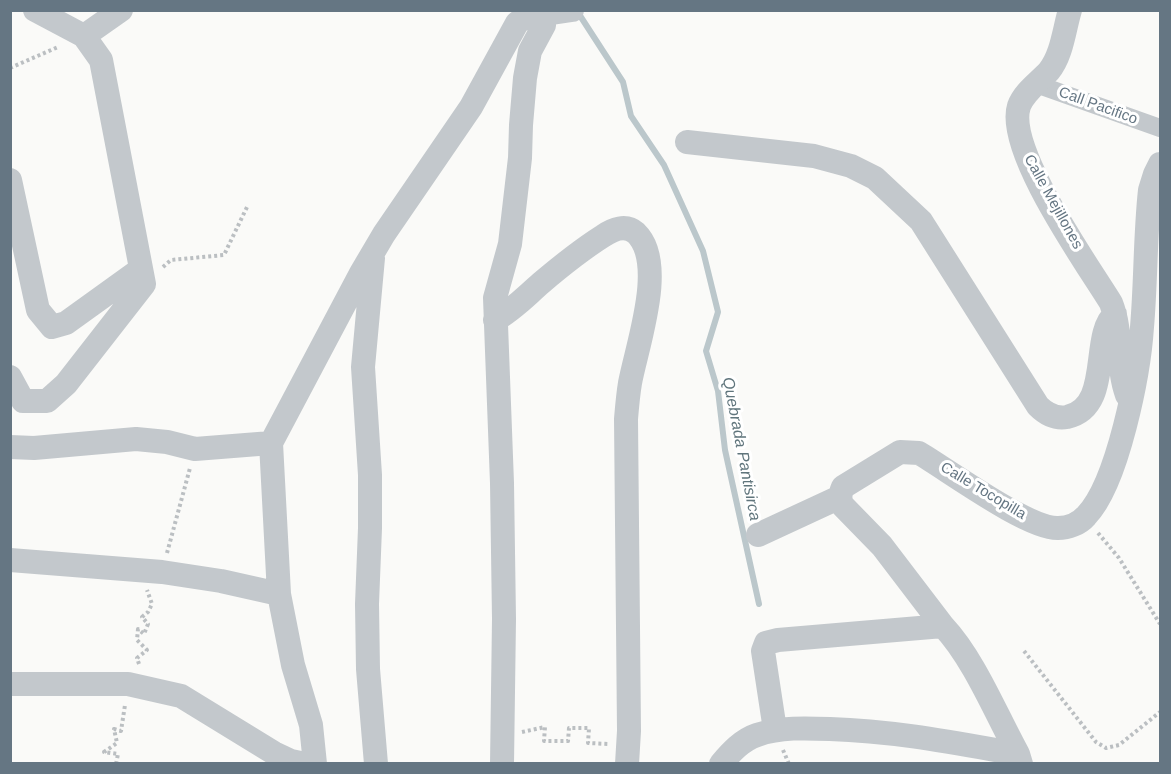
<!DOCTYPE html>
<html>
<head>
<meta charset="utf-8">
<style>
	body { margin:0 }
	#map { position:relative; width:1171px; height:774px; overflow:hidden; background:#fafaf8; font-family:Arial,sans-serif }
	canvas { display:block }
	.frame { position:absolute; inset:0; border:12px solid #657683; pointer-events:none }
</style>
</head>
<body>
<div id="map">
<canvas width="1171" height="774"></canvas>
<div class="frame"></div>
</div>
<script>
const ctx = document.querySelector('canvas').getContext('2d');
ctx.lineJoin = 'round';
function trace(path, color, width, dash) {
  ctx.strokeStyle = color;
  ctx.lineWidth = width;
  ctx.lineCap = dash ? 'butt' : 'round';
  ctx.setLineDash(dash || []);
  ctx.stroke(path);
}
function drawText(font, color, halo, rows, align = 'center') {
  ctx.font = font + ' Arial,sans-serif';
  ctx.lineWidth = 6;
  ctx.setLineDash([]);
  ctx.textBaseline = 'middle';
  ctx.strokeStyle = halo;
  ctx.fillStyle = color;
  for (const [text, x, y, turn = 0] of rows) {
    ctx.save();
    ctx.translate(x, y);
    ctx.rotate((+turn || 0) * Math.PI / 180);
    ctx.textAlign = isNaN(turn) ? turn : align;
    if (halo) ctx.strokeText(text, 0, 0);
    ctx.fillText(text, 0, 0);
    ctx.restore();
  }
}
trace(new Path2D(`
	M577,11L623,82L631,116L664,165L703,251L718,312L706,351L718,391L725,450L759,604`), '#bbc7cb', 6);
trace(new Path2D(`
	M10,68L58,47
	M163,267L171,260L224,255L247,207
	M1098,533L1119,558L1160,624
	M167,553L190,468
	M1024,651L1096,742L1106,748L1119,745L1160,712
	M139,664L137,658L147,650L137,640L138,629L144,634L148,624L142,617L148,612L152,604L147,590
	M522,732L545,727L544,741H568L569,728H589L588,743L609,744
	M783,750L789,764
	M116,764L118,754L104,752L117,743L114,729L121,731L125,705`), '#bbbfc2', 4, [3, 3]);
trace(new Path2D(`
	M1036,84L1160,128`), '#c3c8cc', 18);
trace(new Path2D(`
	M1070,10C1064,30 1062,55 1049,71C1039,82 1024,92 1019,106C1005,149 1087,264 1111,303C1123,333 1116,365 1127,395
	M84,36L121,10
	M687,142L814,156L851,166L875,178L921,221L1038,406C1046,414 1055,419 1067,417C1113,407 1090,335 1115,314
	M10,180L38,310L52,327L66,323L141,269
	M373,258L363,367L370,475V528L367,604L368,669L376,764
	M495,320C513,310 525,297 541,283C561,266 581,250 603,236C613,229 626,224 636,233C667,263 637,345 630,383C628,395 627,407 626,419L629,731L627,764
	M10,377L23,401H47L66,384L144,284L101,60L84,36L35,10
	M271,443L361,273L384,234L471,107L517,23L525,17L572,10
	M271,443L279,594L293,665L311,725L315,764
	M10,447L34,448L136,439L167,442L195,449L271,443
	M758,535L840,497
	M10,560L162,572L221,581L279,594
	M943,626L882,546L843,506C839,499 840,494 843,487L900,452L919,453C948,470 1028,529 1058,528C1068,528 1079,524 1086,516C1118,483 1139,373 1142,327C1146,281 1145,236 1150,190L1155,174L1160,164
	M10,684H128L181,696L274,753L291,761L305,764
	M775,730L763,651L766,643L778,640L943,626C974,659 996,714 1018,754
	M502,764L504,619L502,483L495,298L510,244L520,158L521,125L525,78L530,51L544,25L545,15
	M721,764C731,752 742,740 757,735C780,727 806,728 830,729C895,731 955,743 1018,754L1021,764`), '#c3c8cc', 24);
drawText('15px', '#657683', '#fff', [
	["Call Pacifico",1098,106,20],
	["Calle Mejillones",1053,202,61],
	["Calle Tocopilla",983,491,31]
]);
drawText('italic 16px', '#60757c', '#fff', [
	["Quebrada Pantisirca",741,449,79]
]);
</script>
</body>
</html>
